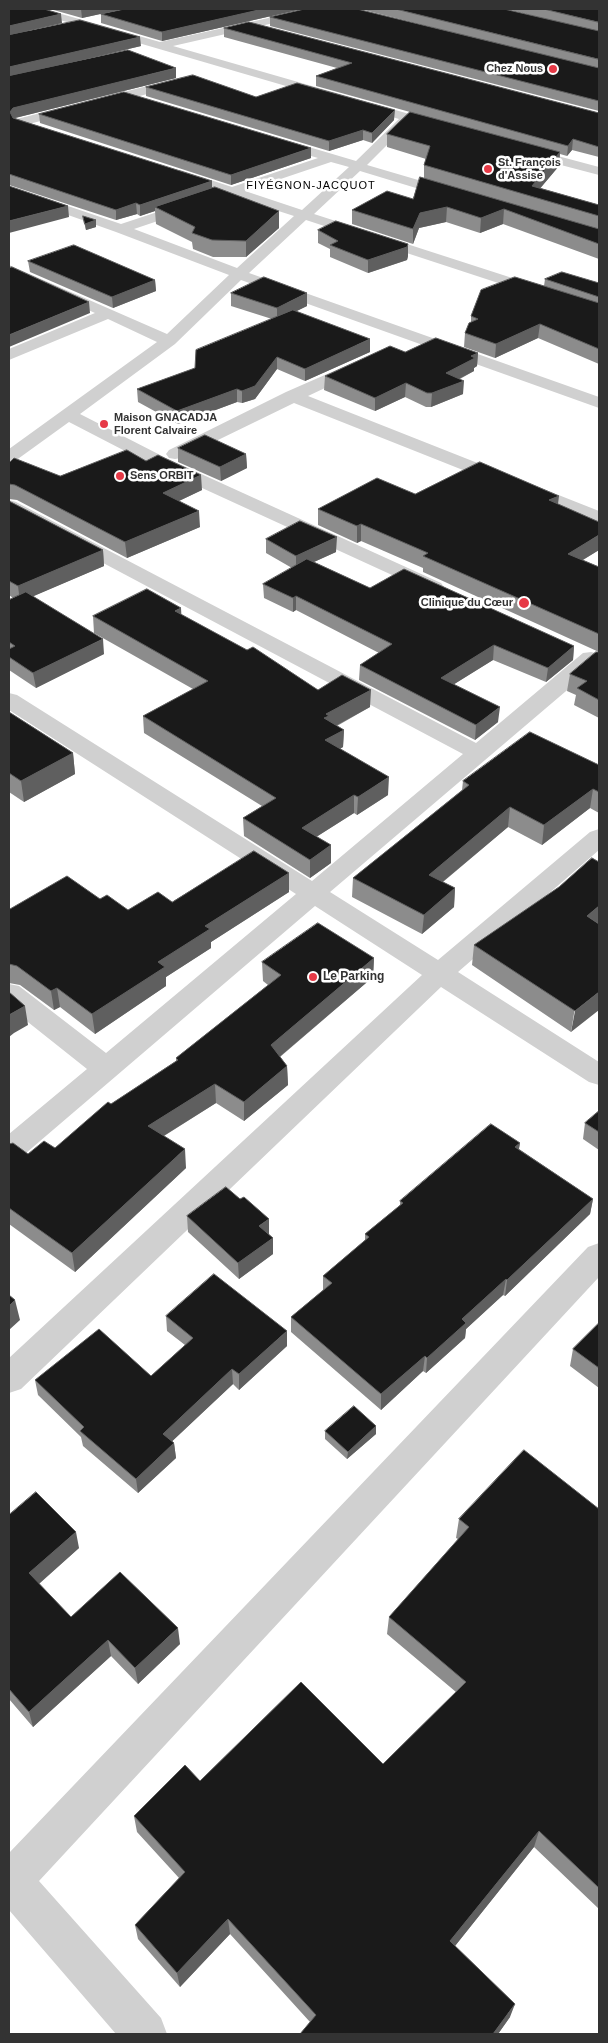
<!DOCTYPE html>
<html>
<head>
<meta charset="utf-8">
<style>
	body { margin:0 }
	#map { position:relative; width:608px; height:2043px; overflow:hidden; background:#fff; font-family:Helvetica,sans-serif }
	canvas { display:block }
	.frame { position:absolute; inset:0; border:10px solid #333; pointer-events:none }
</style>
</head>
<body>
<div id="map">
<canvas width="608" height="2043"></canvas>
<div class="frame"></div>
</div>
<script>
const ctx = document.querySelector('canvas').getContext('2d');
ctx.lineJoin = 'round';
function paint(path, color) {
  ctx.fillStyle = color;
  ctx.fill(path, 'evenodd');
}
function trace(path, color, width, dash) {
  ctx.strokeStyle = color;
  ctx.lineWidth = width;
  ctx.lineCap = dash ? 'butt' : 'round';
  ctx.setLineDash(dash || []);
  ctx.stroke(path);
}
function drawText(font, color, halo, rows, align = 'center') {
  ctx.font = font + ' Helvetica,sans-serif';
  ctx.lineWidth = 5;
  ctx.setLineDash([]);
  ctx.textBaseline = 'middle';
  ctx.strokeStyle = halo;
  ctx.fillStyle = color;
  for (const [text, x, y, turn = 0] of rows) {
    ctx.save();
    ctx.translate(x, y);
    ctx.rotate((+turn || 0) * Math.PI / 180);
    ctx.textAlign = isNaN(turn) ? turn : align;
    if (halo) ctx.strokeText(text, 0, 0);
    ctx.fillText(text, 0, 0);
    ctx.restore();
  }
}
paint(new Path2D(`
	M28,9H44L160,42L309,9H327L322,12L173,46L444,124L446,127L440,131L410,122L367,165L459,192L461,195L459,198H449L360,171L314,214L599,306V316L306,220L249,273L599,397V408L241,280L175,344L80,414L166,458L441,583L444,587L441,591L434,593L427,591L154,466L69,422L15,461L9,462V449L157,342L108,319L9,360V349L95,313L9,274V265L167,334L229,275L116,232L9,194V186L121,224L218,192L170,176L168,173L170,170H180L232,187L318,158L270,144L269,141L270,138L275,137L356,161L399,119L29,11ZM331,162L349,167L302,210L245,191ZM232,196L294,216L237,268L134,229Z
	M183,77L187,78L189,81L187,84L9,129V121Z
	M524,147L599,167V175L519,154L518,151Z
	M359,360L365,361L367,365L365,369L308,396L599,511V524L294,403L181,458L175,459L169,458L166,454L169,450L286,392Z
	M9,500L16,502L476,743L583,653L591,652L599,654V663L330,892L438,960L590,832L599,829V850L458,972L599,1062V1085L589,1082L441,987L21,1389L9,1393V1358L422,975L315,906L19,1159L9,1162V1134L87,1069L9,1007V984L19,986L106,1053L296,894L9,710V693L17,695L312,881L463,754L9,513Z
	M599,1243V1277L39,1881L161,2018L167,2034H116L9,1910V1853L588,1247Z`), '#d0d0d0');
paint(new Path2D(`
	M9,9L62,23L25,31L141,46L61,65L176,78L15,118L212,188L279,228L246,257H213L193,249L192,242L156,224L155,211L140,216L137,214L116,220L9,185Z
	M50,9H123L82,18Z
	M302,9L162,41L101,23V14Z
	M360,9H504L588,29L506,9H599V111L270,26V17L507,46Z
	M224,28L599,113V157L572,150L567,156L560,154L559,166L540,188L599,205V259L503,224L480,233L446,222L419,228L413,244L352,224V210L413,199L424,178V165L426,159L387,147V134L410,112L316,86V76L337,68L224,37Z
	M146,87L256,97L394,120L372,143L363,140L329,151L146,96Z
	M39,114L311,158L231,185L40,123Z
	M83,216L96,220V227L86,230L84,222Z
	M318,230L408,244V256L407,260L368,273L330,257V249L318,243Z
	M28,261L155,280L156,291L113,308L30,272Z
	M545,279L599,283V364L538,338L495,358L464,347L465,333L471,322V316L544,286Z
	M231,293L307,306L296,311L370,352L305,381L277,369L255,399L242,403L237,402L178,424L138,402L137,389L195,368L272,319L231,306Z
	M405,352L478,353L477,366L474,368V371L460,379L463,394L431,407H426L405,397L375,411L324,390L325,376Z
	M178,448L246,454L247,468L221,481L178,462Z
	M146,461L202,490L179,501L200,527L127,558L17,500L9,499V463L60,476Z
	M415,494L558,504L599,550L583,560L599,567V652L423,572V568L361,541L357,543L318,525V509Z
	M9,501L103,550L104,566L33,596L104,654L36,688L9,670V600L13,598L9,595Z
	M266,539L336,552L314,562L370,588L574,646L573,660L546,682L493,660L454,684L498,722L475,740L359,680L360,665L379,653L296,610L293,612L264,598L263,584L292,568L266,553Z
	M182,615L318,690L370,707L337,726L344,730L343,747L340,749L388,795L357,815L354,813L316,837L331,845V863L310,878L244,836L243,818L262,806L144,733L143,716L193,689L94,633L93,616Z
	M599,652V718L574,705L576,695L567,691L570,674Z
	M9,712L73,753L75,774L24,802L9,792Z
	M599,765V813L590,808L542,845L508,827L443,882L455,888L454,907L422,934L352,897L353,878L462,790L463,781Z
	M599,862L571,1032L472,965L474,945Z
	M289,873V892L211,942V948L166,977V986L95,1034L60,1007L54,1010L20,985L9,983V909H10L100,899L128,910L172,902Z
	M374,958L373,977L280,1057L287,1066L288,1085L244,1121L216,1103L164,1136L186,1168L75,1272L9,1224V1144L28,1154L55,1148L111,1104L176,1061V1058L268,985L263,981L262,962Z
	M599,1111V1150L583,1139L585,1123Z
	M520,1143L519,1149L593,1199L590,1214L505,1296L503,1295L466,1329L465,1338L426,1373L423,1371L381,1410L291,1332V1317L323,1290V1276L365,1240V1234L400,1205V1201Z
	M187,1216L269,1234L273,1254L239,1279L188,1232Z
	M166,1316L287,1346L239,1390L233,1384L172,1441L174,1443L176,1458L138,1493L83,1446L81,1437L38,1395L35,1380L151,1376L185,1345L167,1331Z
	M599,1323V1388L570,1366L573,1349Z
	M376,1426V1434L347,1459L325,1439V1431Z
	M599,1509V1909L534,1847L455,1946L510,2017L498,2034H300L310,2022L230,1934L180,1987L138,1939L135,1925L179,1878L137,1832L134,1816L200,1781L383,1764L456,1692L387,1634L389,1617L458,1539L456,1538L459,1519Z
	M9,1515L79,1548L39,1584L71,1617L180,1644L138,1684L111,1656L33,1727L9,1699Z`), '#8c8c8c');
paint(new Path2D(`
	M81,9H123L82,18Z
	M263,9H302L162,41V32Z
	M61,14L62,23L9,35V26Z
	M140,37L141,46L9,77V67Z
	M176,68V78L15,118L11,122L10,112L13,108Z
	M395,110L394,120L372,143V133Z
	M363,130V140L329,151V141Z
	M573,139L572,150L567,156L568,146Z
	M311,148V158L231,185V175Z
	M560,152L559,166L533,197L532,186Z
	M212,181V192L155,207V211L140,216V205Z
	M136,203L137,214L116,220V210Z
	M68,206L69,217L9,233V221Z
	M447,207L446,222L419,228L413,244V229L420,213Z
	M504,209L503,224L480,233L481,218Z
	M279,211V228L246,257V241Z
	M96,220V227L86,230L85,224Z
	M408,244V256L407,260L368,273V260Z
	M155,280L156,291L113,308L112,297Z
	M307,293V306L277,321V308Z
	M89,302L90,313L9,347V335Z
	M540,324L538,338L495,358L496,344Z
	M370,339V352L305,381V369Z
	M478,353L477,366L474,368V371L445,386L446,373L471,356Z
	M277,357V369L255,399L242,403V391Z
	M464,381L463,394L431,407L432,393Z
	M406,383L405,397L375,411V398Z
	M237,389V402L178,424L177,411Z
	M246,454L247,468L221,481L220,467Z
	M201,475L202,490L164,508L163,493Z
	M559,496L557,512L549,500Z
	M199,511L200,527L127,558L125,542Z
	M361,524V541L357,543V526Z
	M599,535V550L566,570L568,554Z
	M337,537L336,552L296,570V556Z
	M103,550L104,566L20,602L18,586Z
	M296,596V610L293,612V598Z
	M181,608L182,625L175,611Z
	M103,639L104,654L36,688L33,673Z
	M494,645L493,660L440,693L441,678Z
	M574,646L573,660L546,682L548,668Z
	M371,690L370,707L328,730L324,718L326,714Z
	M500,707L498,722L475,740L476,725Z
	M344,730L343,747L325,757V740Z
	M73,753L75,774L24,802L21,781Z
	M389,777L388,795L357,815L358,797Z
	M593,789L590,808L542,845L544,825Z
	M354,795V813L302,846V828Z
	M510,807L508,827L428,894L429,875Z
	M331,845V863L310,878V860Z
	M289,873V892L211,942V948L166,977V986L95,1034L92,1014L205,926Z
	M455,888L454,907L422,934L424,915Z
	M599,906V924L587,916Z
	M374,958L373,977L271,1064V1045Z
	M57,988L60,1007L54,1010L51,991Z
	M599,992V1010L571,1032L575,1011Z
	M25,1006L28,1025L14,1033L9,1037V1015Z
	M287,1066L288,1085L244,1121V1102Z
	M215,1084L216,1103L149,1145L148,1126Z
	M520,1143L517,1158L515,1147Z
	M185,1149L186,1168L75,1272L72,1253Z
	M593,1199L590,1214L505,1296L507,1280Z
	M269,1219V1234L259,1241V1226Z
	M273,1238V1254L239,1279L238,1263Z
	M506,1279L503,1295L466,1329L465,1338L426,1373L427,1358L462,1319Z
	M15,1300L20,1320L9,1330V1306Z
	M287,1331V1346L239,1390V1374Z
	M425,1356L423,1371L381,1410V1394Z
	M232,1369L233,1384L164,1449L163,1434Z
	M376,1426V1434L347,1459L348,1452Z
	M174,1443L176,1458L138,1493L136,1479Z
	M76,1532L79,1548L33,1589L29,1573Z
	M178,1628L180,1644L138,1684L135,1668Z
	M108,1640L111,1656L33,1727L29,1712Z
	M539,1831L534,1847L447,1956L450,1941Z
	M228,1919L230,1934L180,1987L177,1973Z
	M515,2004L510,2017L498,2034H493Z`), '#5f5f5f');
const building = new Path2D(`
	M9,9H44L61,14L9,26Z
	M125,9H263L162,32L101,14Z
	M305,9H357L599,68V101L270,17Z
	M396,9H504L599,31V59Z
	M544,9H599V22Z
	M80,20L140,37L9,67V35Z
	M249,22L599,113V147L573,139L568,146L316,76L352,63L224,28Z
	M128,50L176,68L13,108L10,112L13,118L212,181L140,205L136,203L116,210L9,174V76Z
	M193,75L256,97L297,83L395,110L372,133L363,130L329,141L146,87Z
	M124,92L311,148L231,175L39,114Z
	M410,112L560,152L532,186L599,205V216L424,165L430,146L387,134Z
	M420,177L599,229V244L504,209L481,218L447,207L420,213L413,229L352,210L387,191L413,199Z
	M9,186L68,206L9,221Z
	M215,187L279,211L246,241L212,240L192,233L195,227L155,207Z
	M83,216L96,220L85,224Z
	M336,221L408,244L407,247L368,260L330,245L338,241L318,230Z
	M74,245L155,280L112,297L28,261Z
	M12,267L89,302L9,335V268Z
	M562,272L599,283V297L545,279Z
	M264,277L307,293L277,308L231,293Z
	M515,277L599,303V349L540,324L496,344L465,333L469,323L478,319L471,316L481,290Z
	M293,310L370,339L305,369L277,357L255,386L242,391L237,389L177,411L137,389L195,368L196,350Z
	M436,338L478,353L471,356L475,358L446,373L464,381L432,393H427L406,383L375,398L325,376L390,346L405,352Z
	M205,435L246,454L220,467L178,448Z
	M127,450L146,461L158,455L201,475L163,493L199,511L125,542L15,485L9,484V463L14,458L60,476Z
	M480,462L559,496L549,500L599,522V535L568,554L599,567V634L423,556L428,553L361,524L357,526L318,509L377,478L415,494Z
	M9,501L103,550L18,586L9,581Z
	M300,521L337,537L296,556L266,539Z
	M307,559L370,588L404,569L574,646L548,668L494,645L441,678L500,707L476,725L360,665L392,644L296,596L293,598L263,584Z
	M147,589L181,608L175,611L247,650L253,647L318,690L342,675L371,690L326,714L329,716L324,718L344,730L325,740L389,777L358,797L354,795L302,828L331,845L310,860L243,818L276,798L143,716L208,681L93,616Z
	M26,592L103,639L33,673L9,657V649L15,646L9,642V600Z
	M596,652H599V700L577,688L587,681L570,674Z
	M9,712L73,753L21,781L9,773Z
	M530,732L599,765V792L593,789L544,825L510,807L429,875L455,888L424,915L353,878L469,785L463,781Z
	M254,851L289,873L205,926L210,929L158,962L165,967L92,1014L57,988L51,991L17,966L9,964V909H10L67,876L100,899L107,895L128,910L158,892L172,902Z
	M592,858L599,862V906L587,916L599,924V992L575,1011L474,945L559,887Z
	M318,923L374,958L271,1045L287,1066L244,1102L215,1084L148,1126L185,1149L72,1253L9,1208V1144L13,1143L28,1154L44,1141L55,1148L108,1102L111,1104L178,1060L176,1058L281,975L262,962Z
	M9,992L25,1006L9,1015Z
	M599,1111V1132L585,1123Z
	M491,1124L520,1143L515,1147L593,1199L507,1280L506,1279L462,1319L466,1323L427,1358L425,1356L381,1394L291,1317L332,1283L323,1276L369,1237L365,1234L403,1203L400,1201Z
	M226,1187L240,1199L244,1197L269,1219L259,1226L273,1238L238,1263L187,1216Z
	M214,1274L287,1331L239,1374L232,1369L163,1434L174,1443L136,1479L80,1431L84,1427L35,1380L99,1329L151,1376L193,1338L166,1316Z
	M9,1295L15,1300L9,1306Z
	M599,1323V1368L573,1349Z
	M354,1406L376,1426L348,1452L325,1431Z
	M524,1450L599,1509V1888L539,1831L450,1941L515,2004L493,2034H300L316,2015L228,1919L177,1973L135,1925L185,1872L134,1816L185,1765L200,1781L301,1682L383,1764L466,1682L389,1617L469,1527L459,1519Z
	M36,1492L76,1532L29,1573L71,1617L120,1572L178,1628L135,1668L108,1640L29,1712L9,1689V1515Z`);
paint(building, '#1a1a1a');
trace(building, '#5f5f5f', 1);
for (const [x, y, r, color] of [
	[553,69,5,"#e63946"],
	[488,169,5,"#e63946"],
	[104,424,5,"#e63946"],
	[120,476,5,"#e63946"],
	[524,603,6,"#e63946"],
	[313,977,5,"#e63946"]
]) {
  const dot = new Path2D();
  dot.arc(x, y, r, 0, 2 * Math.PI);
  ctx.fillStyle = color;
  ctx.fill(dot);
  trace(dot, '#fff', 2);
}
drawText('bold 11px', '#333', '#fff', [
	["Chez Nous",543,69,"right"],
	["St. François",498,163],
	["d'Assise",498,176],
	["Maison GNACADJA",114,418],
	["Florent Calvaire",114,431],
	["Sens ORBIT",130,476],
	["Clinique du Cœur",513,603,"right"]
], 'left');
ctx.letterSpacing = '1px';
drawText('11px', '#000', '#fff', [
	["FIYÉGNON-JACQUOT",311,186]
]);
ctx.letterSpacing = '0px';
drawText('bold 12px', '#333', '#fff', [
	["Le Parking",323,977]
], 'left');
</script>
</body>
</html>
